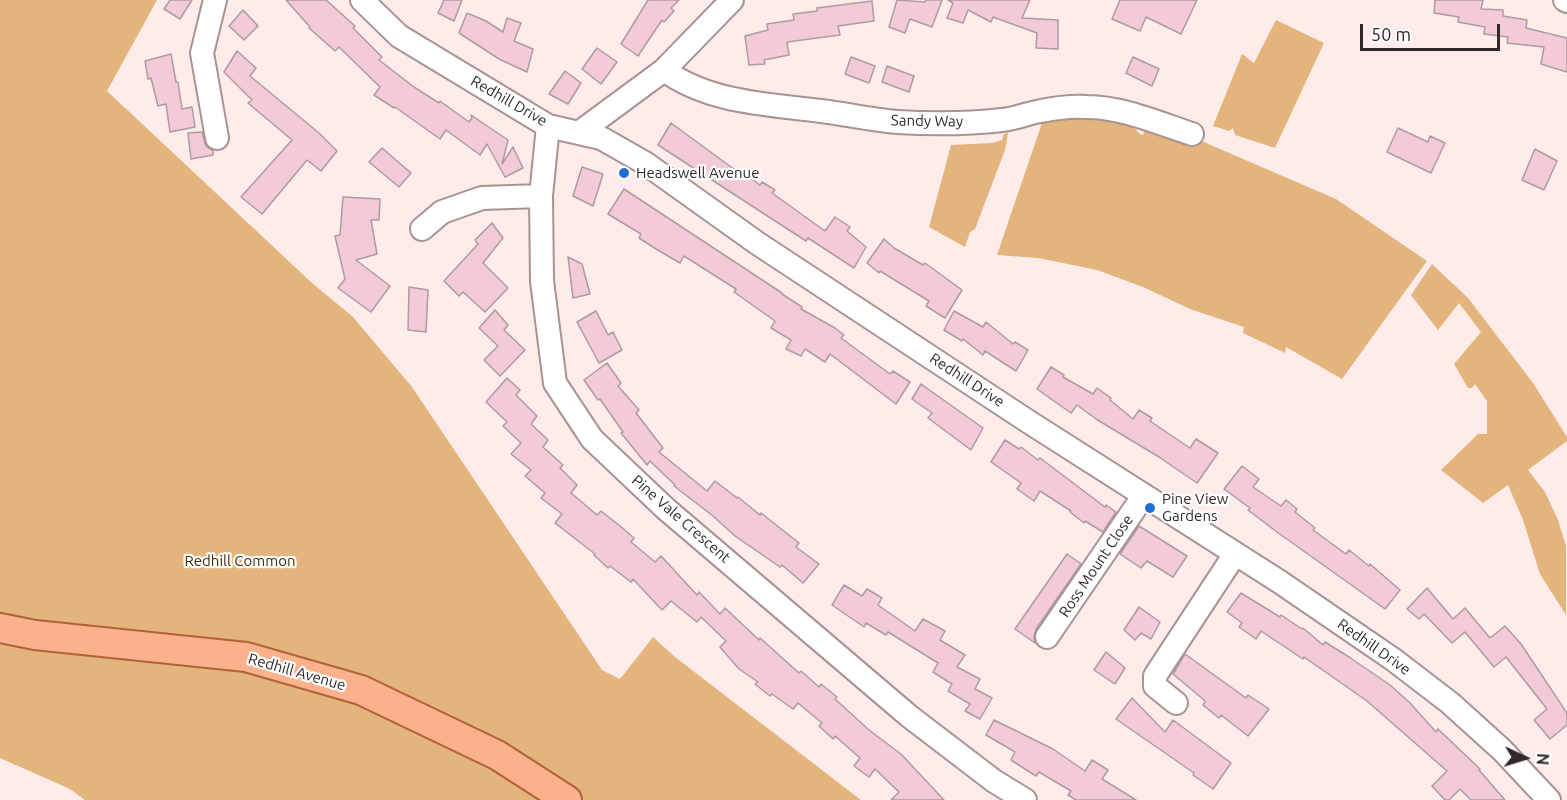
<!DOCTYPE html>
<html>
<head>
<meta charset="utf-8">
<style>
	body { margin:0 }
	#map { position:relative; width:1567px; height:800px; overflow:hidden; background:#feeceb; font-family:Ubuntu,sans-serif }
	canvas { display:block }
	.north { position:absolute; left:1495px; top:728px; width:60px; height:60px; -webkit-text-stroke:4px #fefefe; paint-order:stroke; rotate:94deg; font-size:16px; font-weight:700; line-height:24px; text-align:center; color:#312928 }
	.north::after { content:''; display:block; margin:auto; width:21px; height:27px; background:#312928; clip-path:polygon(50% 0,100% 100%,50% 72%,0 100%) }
	.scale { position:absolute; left:1360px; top:24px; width:140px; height:27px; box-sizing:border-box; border:3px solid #312928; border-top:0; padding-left:8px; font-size:18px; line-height:21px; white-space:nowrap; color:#312928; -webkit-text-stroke:4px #fefefe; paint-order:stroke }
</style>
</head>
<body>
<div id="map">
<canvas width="1567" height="800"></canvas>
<div class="north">N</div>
<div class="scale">50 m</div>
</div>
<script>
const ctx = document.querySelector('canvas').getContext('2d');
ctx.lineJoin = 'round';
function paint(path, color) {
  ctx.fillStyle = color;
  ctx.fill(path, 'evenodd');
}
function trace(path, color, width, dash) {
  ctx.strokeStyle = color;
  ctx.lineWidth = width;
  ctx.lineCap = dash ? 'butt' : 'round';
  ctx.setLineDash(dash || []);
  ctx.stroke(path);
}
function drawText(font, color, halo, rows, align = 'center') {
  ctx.font = font + ' Ubuntu,sans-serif';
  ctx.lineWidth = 4.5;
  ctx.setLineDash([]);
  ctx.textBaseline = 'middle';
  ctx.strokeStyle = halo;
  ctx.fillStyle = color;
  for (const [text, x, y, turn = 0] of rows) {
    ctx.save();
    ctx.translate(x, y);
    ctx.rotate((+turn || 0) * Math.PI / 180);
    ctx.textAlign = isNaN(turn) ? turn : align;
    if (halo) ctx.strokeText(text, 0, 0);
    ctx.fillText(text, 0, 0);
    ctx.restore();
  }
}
paint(new Path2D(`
	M0,0H157L107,91L312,283L353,317L412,387L602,670L620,679L653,637L675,657L861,800H85L70,789L0,758Z
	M1276,20L1324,43L1275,148L1235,135L1233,128L1229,131L1213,126L1242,54L1254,63Z
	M1094,115L1129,123L1140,134L1143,135L1148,118L1336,199L1427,261L1342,379L1286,347L1285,353L1243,333L1244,327L1190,309L1143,287L1097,270L1038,258L997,255L1043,120Z
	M1008,133L1005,150L975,229L970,232L965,247L929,227L951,145L992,143L1002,140L1004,134Z
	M1432,264L1468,298L1533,383L1567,437V441L1528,470L1545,492L1558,520L1566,546V615L1540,574L1523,520L1508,485L1483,503L1441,470L1478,434H1487V401L1475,384L1472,388H1468L1454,364L1481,332L1459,303L1438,330L1411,295Z`), '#e3b47c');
const building = new Path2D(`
	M170,0H192L180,19L164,9Z
	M286,0H326L355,26L353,28L382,57L379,60L414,87L439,103L440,101L469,122L472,118L471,115L508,140L502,164L513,147L523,168L505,177L487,144L480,155L446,130L440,139L395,107L394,108L374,95L380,87L339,47L335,51L309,28L310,27Z
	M444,0H462L454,21L438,13Z
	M648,0H679L671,8L674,11L664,22L662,20L638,56L621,44Z
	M897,0L925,2L926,0H942L932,27L910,19L905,33L889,27Z
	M948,0H1030L1022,18L1058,20V49L1036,48L1037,33L993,17L991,22L968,10L963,23L947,18L953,3Z
	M1120,0H1197L1181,34L1146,17L1140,31L1112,19Z
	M1435,0H1483L1481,9L1503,10V16L1527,20L1526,28L1567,38V72L1541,64L1544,47L1507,43L1508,37L1484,34L1485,27L1458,22L1459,17L1434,13Z
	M872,1L874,21L838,26L840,35L787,42L789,55L764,60L765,64L749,65L745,36L768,30L767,24L794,20L793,14L817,11V8Z
	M243,10L258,26L244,40L229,26Z
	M467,13L486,21L503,32L507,18L521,23L514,41L533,49L527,72L499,59L459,33Z
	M597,48L617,62L601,84L582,69Z
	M237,51L256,68L250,76L319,133L337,151L321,171L307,160L262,214L241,197L292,140L248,103L252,100L224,72Z
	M171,54L176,82H178L182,109L192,107L195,127L170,132L166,104L158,106L151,78L148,79L145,61Z
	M851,57L875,66L869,83L845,74Z
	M1133,57L1159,69L1152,86L1126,73Z
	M887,66L914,76L909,92L882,82Z
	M565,71L581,83L568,104L549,94Z
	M671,123L742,175L743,173L760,185L762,182L775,190L772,193L825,231L835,217L850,227L847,231L866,247L854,268L808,238L806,241L658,145Z
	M1398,128L1428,142L1430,136L1445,143L1431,173L1387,152Z
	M202,132L206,146L213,151V155L191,159L188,133Z
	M382,148L411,173L399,187L369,162Z
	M1535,149L1557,161L1544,190L1522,180Z
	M582,167L603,174L593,206L573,196Z
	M624,189L782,293V294L802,307L801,309L835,328L844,335L841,338L890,374L893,371L910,382L896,404L830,354L825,362L805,349L801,356L786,349L791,340L771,328L775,321L734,292L736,289L684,256L680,263L656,249L639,238L641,234L608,214Z
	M343,197L380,199L379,220H371L377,254L356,260L390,286L371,312L338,288L345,279L335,236L340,235Z
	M492,223L503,238L483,263L508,288L485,312L463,292L459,296L444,281L478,244L475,240Z
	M884,239L894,248L923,265L925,263L962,290L945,318L926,306L929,301L880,271L879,273L867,263Z
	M568,257L582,264L590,294L573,298Z
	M409,287L428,290L426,332L408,330Z
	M495,310L508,325L504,330L525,350L500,376L484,360L498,346L479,328Z
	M596,311L608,335L613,332L622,350L599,363L577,322Z
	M954,311L983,327L986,322L1013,344L1015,342L1028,350L1016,371L985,351L983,355L963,339L962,341L944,330Z
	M607,363L621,383L618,386L639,410L636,413L663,448L659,452L707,491L715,481L737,498L738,497L760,515L761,513L799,543L796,547L819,564L803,583L782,565L780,567L735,536L713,516L674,486L675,485L650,461L647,465L621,433L623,432L600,399L598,400L584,380Z
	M1051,367L1064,375L1063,377L1093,394L1097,388L1111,398L1110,400L1133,419L1139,410L1152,418L1150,421L1190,448L1196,439L1218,453L1197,483L1159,457L1096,419L1077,405L1071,413L1037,389Z
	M507,378L520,390L516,395L537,416L531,424L548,440L543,447L563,465L560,468L577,485L571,493L597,515L601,511L620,526L634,538L631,542L655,562L661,556L697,595L699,592L720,614L725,608L759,640L760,638L799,673L801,671L819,687L821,684L837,697L835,699L869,730L901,754L944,800H891L899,792L875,769L869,777L854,766L860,758L835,736L833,739L819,726L822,723L798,703L793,709L772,694L770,696L755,684L758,682L739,669L720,647L726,641L701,617L697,622L671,601L662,610L633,579L631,582L610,566L608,568L594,555L595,554L555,523L562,514L541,498L545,493L525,476L531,470L511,454L521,443L503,426L507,422L486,402Z
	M921,384L983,428L971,450L928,418L932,413L912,399Z
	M1005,440L1019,449L1021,447L1038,460L1040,458L1105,507L1106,505L1116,512L1103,532L1085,521L1084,523L1070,512L1071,511L1040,491L1034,501L1017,489L1021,483L991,462Z
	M1242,466L1259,479L1253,487L1281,506L1286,500L1297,509L1295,512L1315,528L1313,530L1346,554L1349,550L1369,566L1370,564L1400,590L1385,609L1277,532L1248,510L1250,508L1224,489Z
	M1139,526L1187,556L1173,577L1147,561L1141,568L1120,554Z
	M1067,554L1081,564L1036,629L1034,637L1035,643L1015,629Z
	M844,585L862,596L867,589L882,598L878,605L915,631L923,619L945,631L940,640L965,655L957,667L980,679L975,689L992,698L980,719L965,711L970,704L948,691L952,684L933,672L938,663L888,632L886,635L866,623L864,627L832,605Z
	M1427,588L1453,619L1465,608L1490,638L1505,626L1521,644L1567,713V725L1550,739L1534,720L1547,709L1506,657L1494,667L1465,632L1452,643L1424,614L1419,619L1407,609Z
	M1241,593L1280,617L1281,615L1302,629L1303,628L1323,645L1325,642L1349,657L1390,685L1410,703L1436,732L1438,729L1480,769L1479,770L1505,800H1471L1460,789L1449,800H1445L1432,786L1447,771L1367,701L1304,657L1303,659L1261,631L1256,639L1239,627L1242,623L1227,612Z
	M1139,607L1160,622L1151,639L1141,633L1135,640L1124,630Z
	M1106,652L1125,668L1115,684L1094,670Z
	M1185,654L1246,698L1248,695L1269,709L1248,736L1221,715L1219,718L1203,705L1205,702L1204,700L1173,674Z
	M1132,698L1165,732L1173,720L1231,763L1213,789L1193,775L1194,773L1116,719Z
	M994,720L1053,749L1085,771L1092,760L1108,770L1102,779L1136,800H1076L1068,795L1071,791L1039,772L1036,776L1011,760L1015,752L986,735Z`);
paint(building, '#f3cbd8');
trace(building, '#ae9aa0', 1.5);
const minor = new Path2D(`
	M215,0L202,53L217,138
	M362,0L399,36L548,126L601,138L645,163L757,243L1029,422L1280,582L1394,660L1450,703L1502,750L1549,800
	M1565,0L1567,1
	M664,70C709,103 768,104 821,111C846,114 872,120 897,122C931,124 967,124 1002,120C1015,119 1028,113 1041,111C1056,108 1072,106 1087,107C1122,107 1158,123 1192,134
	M548,126L541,196L542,281L555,383L592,439L666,509L909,716L994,781L1025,800
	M580,132L664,70L732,0
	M422,229L442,212L482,198L541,196
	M1047,637L1144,495
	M1176,703L1155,686V676L1235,554`);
const major = new Path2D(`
	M0,628L35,635L246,657L361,690L497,755L567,800`);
trace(minor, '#a89392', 26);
trace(major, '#b26038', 32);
trace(minor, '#fff', 22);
trace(major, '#fab28c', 28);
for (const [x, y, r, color] of [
	[624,173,6,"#226ed9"],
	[1150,508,6,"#226ed9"]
]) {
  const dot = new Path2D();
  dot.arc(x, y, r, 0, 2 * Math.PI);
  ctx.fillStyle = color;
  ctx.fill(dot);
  trace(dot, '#fefefe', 2);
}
drawText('15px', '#312928', '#fefefe', [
	["Redhill Drive",509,101,30],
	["Sandy Way",927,121,1],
	["Redhill Drive",967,380,33],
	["Pine Vale Crescent",681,519,41],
	["Ross Mount Close",1096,566,-56],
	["Redhill Drive",1374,647,35],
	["Redhill Avenue",297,672,16]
]);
drawText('15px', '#312928', '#fefefe', [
	["Headswell Avenue",636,173],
	["Pine View",1162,499],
	["Gardens",1162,516]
], 'left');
drawText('15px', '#452c09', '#fefefe', [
	["Redhill Common",240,561]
]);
</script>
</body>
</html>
